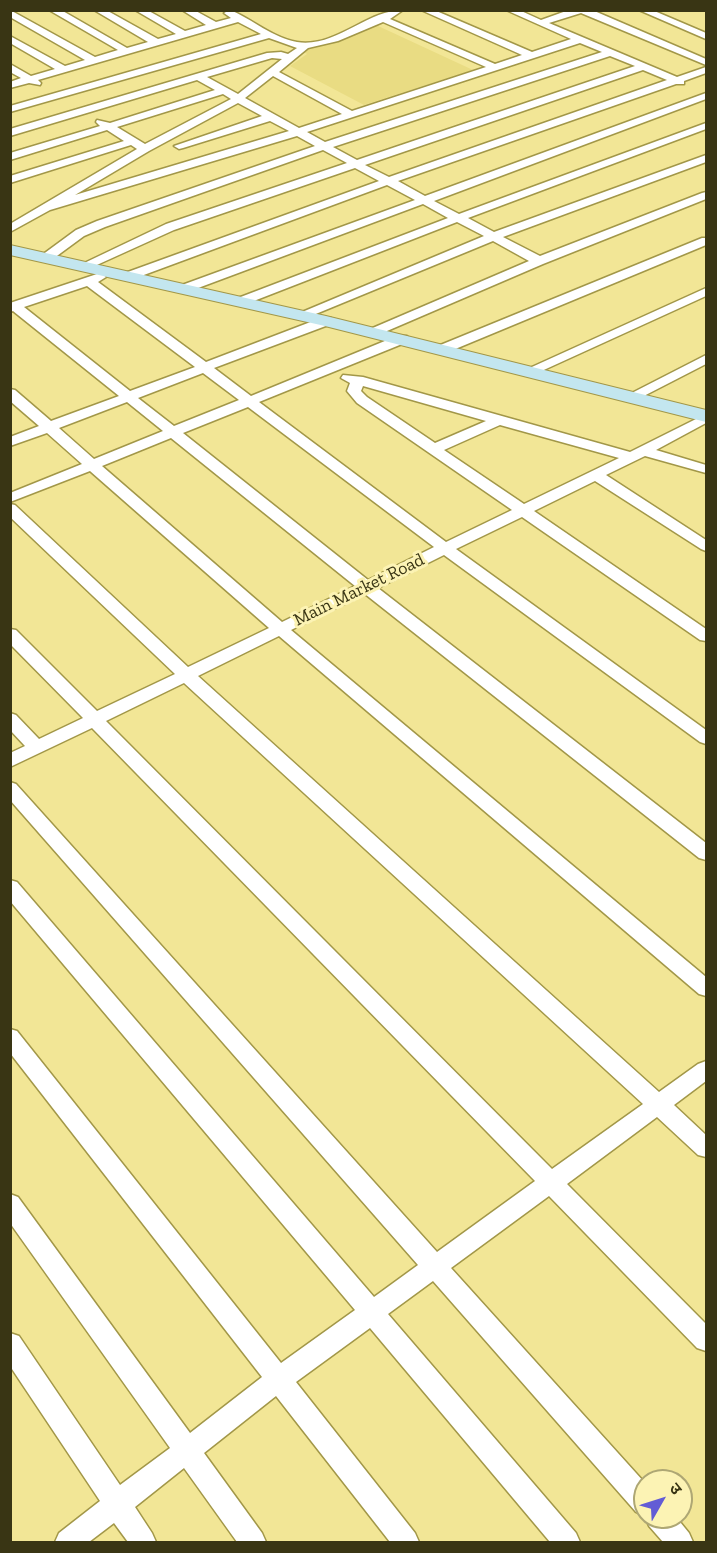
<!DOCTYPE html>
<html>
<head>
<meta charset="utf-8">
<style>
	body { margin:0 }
	#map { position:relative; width:717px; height:1553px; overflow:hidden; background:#f2e696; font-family:"Zilla Slab","Noto Sans Devanagari",serif }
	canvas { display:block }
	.frame { position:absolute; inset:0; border:12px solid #393514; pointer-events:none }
	.north { position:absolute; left:633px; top:1469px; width:60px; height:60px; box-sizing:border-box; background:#fcf3b4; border:2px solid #aea774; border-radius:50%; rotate:51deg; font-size:16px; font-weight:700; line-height:24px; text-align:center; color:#393514 }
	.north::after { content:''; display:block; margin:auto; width:21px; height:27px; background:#635cd5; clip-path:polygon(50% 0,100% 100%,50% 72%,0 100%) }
</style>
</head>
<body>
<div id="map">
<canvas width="717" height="1553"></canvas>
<div class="frame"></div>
<div class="north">उ</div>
</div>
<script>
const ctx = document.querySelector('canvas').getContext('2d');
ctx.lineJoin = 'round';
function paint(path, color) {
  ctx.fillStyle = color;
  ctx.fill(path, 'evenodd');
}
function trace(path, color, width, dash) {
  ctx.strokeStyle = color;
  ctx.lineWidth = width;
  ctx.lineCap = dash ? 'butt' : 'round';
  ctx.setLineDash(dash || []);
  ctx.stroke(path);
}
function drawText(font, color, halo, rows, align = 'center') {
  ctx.font = font + ' "Zilla Slab",serif';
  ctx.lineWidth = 6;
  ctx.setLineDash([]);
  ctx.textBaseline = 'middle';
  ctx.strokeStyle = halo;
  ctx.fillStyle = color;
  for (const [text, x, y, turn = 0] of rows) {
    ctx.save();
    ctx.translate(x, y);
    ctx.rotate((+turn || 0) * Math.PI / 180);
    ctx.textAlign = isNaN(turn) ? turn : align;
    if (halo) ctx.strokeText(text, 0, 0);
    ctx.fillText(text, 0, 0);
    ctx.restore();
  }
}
paint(new Path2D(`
	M376,25L473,70L364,105L290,66L307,54L301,50Z`), '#e9dc83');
const street = new Path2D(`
	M10,10L95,57L118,50L49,10H61L127,48L148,42L94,10H106L158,39L176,34L135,10H147L185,31L206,25L182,10H194L216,22L231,18L224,13L230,10C252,19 273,38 297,42C336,48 367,10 403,10L390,19L495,64L522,55L421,10H434L532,52L571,39L506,10H519L541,20L569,10H592L706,59V65L581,13L549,23L677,77L706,67V73L684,81V84H676L398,181L425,196L706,93V99L434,201L459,214L706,123V129L468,218L494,232L706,155V162L503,237L540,256L702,193L706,192V199L543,264L373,337L366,333L368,330L529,261L493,241L306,318H296L295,315L484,236L457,222L246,304H238L236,301L238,298L448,218L423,204L190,291H182L180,288L182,285L415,200L387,185L133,279H125L123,276L125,273L379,181L355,168L174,230L88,269H80L78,266L166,224L347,163L323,150L105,227L84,236L50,261H42V255L76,230L97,221L315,146L297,136L50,210L10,232V224L137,149L131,145L10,183V176L124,141L107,130L10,160V153L100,126L96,122L97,120L110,123L215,90L197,80L10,136V129L267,53L281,52L288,54L297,48L269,38L10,112V106L261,34L238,22L38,80L41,83L40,85L29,83L10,88V82L21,78L10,72V64L31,76L55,69L10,43V36L65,66L85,60L10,17ZM383,22L486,67L352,111L279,72L308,48L338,41ZM580,43L602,52L325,142L307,132ZM610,56L635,66L357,160L333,147ZM272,58L282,59L238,94L207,77ZM643,70L667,80L389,177L365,165ZM273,76L342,114L299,128L245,98ZM223,94L231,99L145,144L117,127ZM238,103L262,116L174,146L179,149L183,148L270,121L289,131L75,195L149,151Z
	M639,10H652L706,33V39Z
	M702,238H706V245L448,352H438L436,349L438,346Z
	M100,273L106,277L98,282L206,362L321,318H331L332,321L331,324L214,368L251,396L397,336H407L409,339L407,342L259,402L446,542L512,510L357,403L347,391L350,383L341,378L343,375L363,377L630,452L706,414V423L656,450L706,465V473L645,456L606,475L706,540V551L701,549L595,481L534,511L706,629V641L700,640L522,517L456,549L706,730V744L700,742L444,555L378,588L706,843V860L699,858L365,594L291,630L706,977V996L699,994L279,636L198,676L659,1092L698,1064L706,1061V1081L674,1105L706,1135V1157L698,1155L657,1117L567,1184L706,1324V1351L697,1348L549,1196L451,1268L645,1483V1516L636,1512L433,1281L388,1314L576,1533L580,1542H550L370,1328L296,1382L415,1533L419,1542H390L276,1396L204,1453L262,1533L266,1542H237L184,1468L135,1507L152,1533L156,1542H128L114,1523L89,1542H55L59,1533L100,1501L10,1366V1333L19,1336L120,1485L170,1448L10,1223V1194L18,1197L190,1433L262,1377L10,1053V1029L17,1031L281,1363L355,1310L10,901V880L17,882L374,1297L418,1265L10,800V782L16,784L437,1252L535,1181L92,728L10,767V753L25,746L10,730V713L16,715L39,739L83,718L10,644V629L16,630L97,711L175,674L10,517V504L15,505L188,667L269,628L90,471L10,502V493L82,464L47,433L10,446V437L39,426L10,401V389L15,390L51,421L119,396L13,311L10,312V303ZM87,286L195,367L130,391L24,307ZM203,373L239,400L174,426L138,398ZM363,386L486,421L435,443L367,397L361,391ZM127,402L163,431L94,459L59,428ZM248,407L434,547L368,580L183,433ZM500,425L619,458L524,504L444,450ZM171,438L355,586L282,622L102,466ZM184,683L643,1104L552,1169L106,721Z
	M706,288V296L535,374H525L523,371Z
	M706,355V364L636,400L631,401L624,397Z
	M645,1517H676L689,1533L693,1542H663L649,1526Z`);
const secondary = new Path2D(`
	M10,245L326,316L706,410V422L325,326L10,255Z`);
trace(street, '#a29748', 3);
trace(secondary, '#a29748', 2);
paint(street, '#fff');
paint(secondary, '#c3e6ef');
drawText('18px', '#393514', '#fcf3b4', [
	["Main Market Road",359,590,-26]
]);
</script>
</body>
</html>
